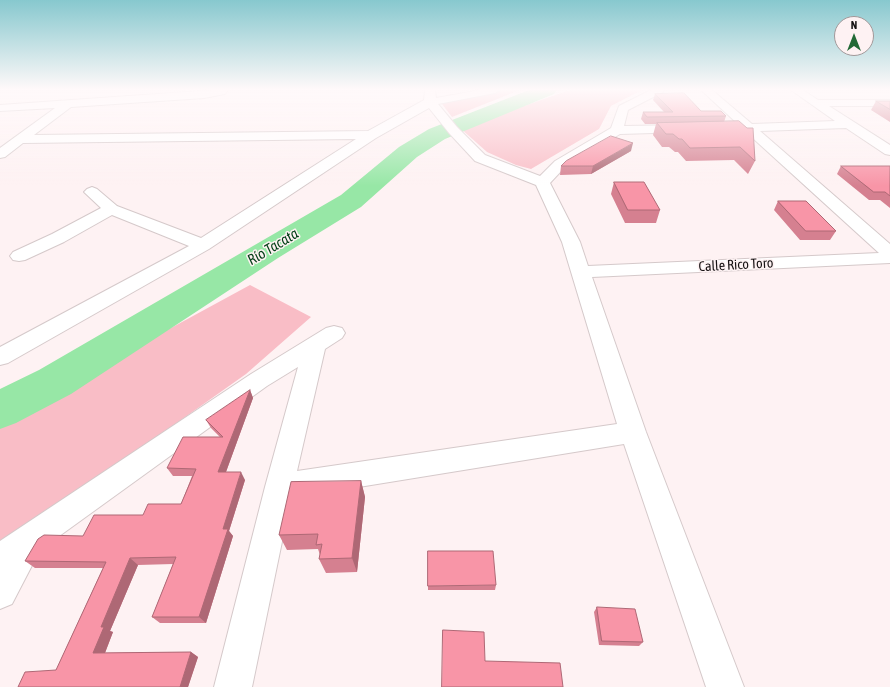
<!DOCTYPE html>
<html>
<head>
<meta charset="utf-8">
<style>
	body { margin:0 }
	#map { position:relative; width:890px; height:687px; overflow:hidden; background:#fef2f3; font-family:"Asap Condensed",sans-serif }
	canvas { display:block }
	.north { position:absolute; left:834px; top:16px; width:40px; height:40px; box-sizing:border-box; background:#fef2f3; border:1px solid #a19899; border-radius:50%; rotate:0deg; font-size:11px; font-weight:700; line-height:16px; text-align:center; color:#161213 }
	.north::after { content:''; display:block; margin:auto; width:14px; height:18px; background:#236a36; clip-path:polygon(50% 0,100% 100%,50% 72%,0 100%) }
</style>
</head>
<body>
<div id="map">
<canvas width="890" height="687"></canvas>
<div class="north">N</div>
</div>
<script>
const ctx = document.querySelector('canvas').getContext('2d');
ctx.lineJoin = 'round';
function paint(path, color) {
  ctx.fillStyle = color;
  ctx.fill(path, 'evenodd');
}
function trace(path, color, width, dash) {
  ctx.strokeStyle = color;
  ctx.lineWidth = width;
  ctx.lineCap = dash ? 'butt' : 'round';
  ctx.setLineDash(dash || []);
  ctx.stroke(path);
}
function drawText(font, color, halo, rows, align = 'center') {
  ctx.font = font + ' "Asap Condensed",sans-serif';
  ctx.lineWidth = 3;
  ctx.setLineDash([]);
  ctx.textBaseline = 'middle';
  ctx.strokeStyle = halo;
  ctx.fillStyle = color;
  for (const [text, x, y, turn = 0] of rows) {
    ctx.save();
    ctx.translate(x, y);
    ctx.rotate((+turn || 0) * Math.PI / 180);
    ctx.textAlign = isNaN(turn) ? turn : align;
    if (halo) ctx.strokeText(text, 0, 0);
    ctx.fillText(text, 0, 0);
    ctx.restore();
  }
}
paint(new Path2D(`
	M500,90H520L452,117L442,104Z
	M570,90H642L611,106L599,129L531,169L516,165L487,152L460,128Z
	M250,285L311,317L246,374L0,548V421Z`), '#f9bdc6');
paint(new Path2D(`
	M529,90H557L554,94L445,139L417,157L361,207L278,258L71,394L16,423L0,429V389L39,370L341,195L399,147L429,129Z`), '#97e7a6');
const minor = new Path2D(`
	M214,90H228L225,94L204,98L71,107L34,135L368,131L424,100L425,90H435L436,98L480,90H500L495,93L438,104L457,127L485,155L540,176L555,161L611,128L619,106L651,90H664L663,92L628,110L624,126L684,125L688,126L690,129L688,132L620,134L565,167L550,183L580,242L588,266L879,253L746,132L739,131L737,128L739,125L701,90H712L752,124L835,121L791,90H803L818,100H890V106H829L890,145V155L885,154L846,128L760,131L890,244V263L592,277L646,432L744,687H706L624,444L291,498L252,687H214L265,487L298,367L267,386L40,550L12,604L0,609V541L251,374L326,328L334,326L342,328L345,333L342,338L325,349L297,471L617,424L562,242L536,185L475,161L449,133L429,108L376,138L209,249L8,363L0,365V347L189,246L112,215L64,242L25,260L19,261L13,260L10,256L13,252L52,234L101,208L84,192L87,189L92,187L97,189L117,206L201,238L356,139L23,143L5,157L0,158V148L55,108L0,111V105Z`);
trace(minor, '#d5c9ca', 2);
paint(minor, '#fff');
paint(new Path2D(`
	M655,94L701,111L726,116L724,122L755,161L748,174L734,160L686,161L678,152H675L669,147H662L653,135L656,124H645L641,119L643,112H664L653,100Z
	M876,101H890V122L871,110Z
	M631,151L591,174L560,175L561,166Z
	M841,166H890V208L880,200H869L837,174Z
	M614,182L660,210L656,223H625L611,194Z
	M778,201L836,231L830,240H800L774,210Z
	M250,390L253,398L226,472L245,480L229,531L233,536L206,623H160L152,617L173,564L138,565L110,631L113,632L105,653L191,652L198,657L188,687H18L56,670L103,568H35L25,561L83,536L143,515L181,504L192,476H173L167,468L220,437L211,428L206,420Z
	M361,481L365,497L357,572L326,573L319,559L320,555L318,549L287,550L279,535Z
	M496,585L495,590H428V586Z
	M597,607L643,642L639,646L599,645L594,612Z`), '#d58090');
paint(new Path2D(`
	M633,143L631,151L591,174L593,166Z
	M250,390L253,398L223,480L218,472Z
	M241,472L245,480L229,531L233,536L206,623L199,617L223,529Z
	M361,481L365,497L357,572L352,558Z
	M130,558L138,565L110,631L113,632L103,658L93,653L101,627Z
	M191,652L198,657L188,687H180Z`), '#ae6875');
const building = new Path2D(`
	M684,93L701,111H721L726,116L647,117L643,112H673L655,94Z
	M876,101H890V109Z
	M739,121L747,128H753L755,161L740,147L690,148L682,139H679L673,134H666L657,123Z
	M611,136L633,143L593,166H561L566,161Z
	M841,166H890V196L885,192H874Z
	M614,182H644L660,210H628Z
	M778,201H806L836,231H806Z
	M250,390L218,472H241L223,529H228L199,617H152L176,557L130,558L101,627H104L93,653L191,652L180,687H18L25,672L56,670L106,562L25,561L38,539L44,535L83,536L94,515H143L148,504H181L196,469L167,468L183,437H223L206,420Z
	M361,481L352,558L319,559L322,544L316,545L318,534L279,535L291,482Z
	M428,551H493L496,585L428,586Z
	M597,607L635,609L643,642L602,641Z
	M443,630L484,632L485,661L560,663L563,687H442Z`);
paint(building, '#f895a7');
trace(building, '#ae6875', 1);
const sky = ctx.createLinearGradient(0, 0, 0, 186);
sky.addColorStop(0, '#87c8ce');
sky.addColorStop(0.48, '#fff9fa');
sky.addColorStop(1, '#fff9fa00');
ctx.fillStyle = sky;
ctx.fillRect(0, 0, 890, 186);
drawText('14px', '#161213', '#fef2f3', [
	["Calle Rico Toro",736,265,-3]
]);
drawText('italic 15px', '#003d15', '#fef2f3', [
	["Río Tacata",273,247,-31]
]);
</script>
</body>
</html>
